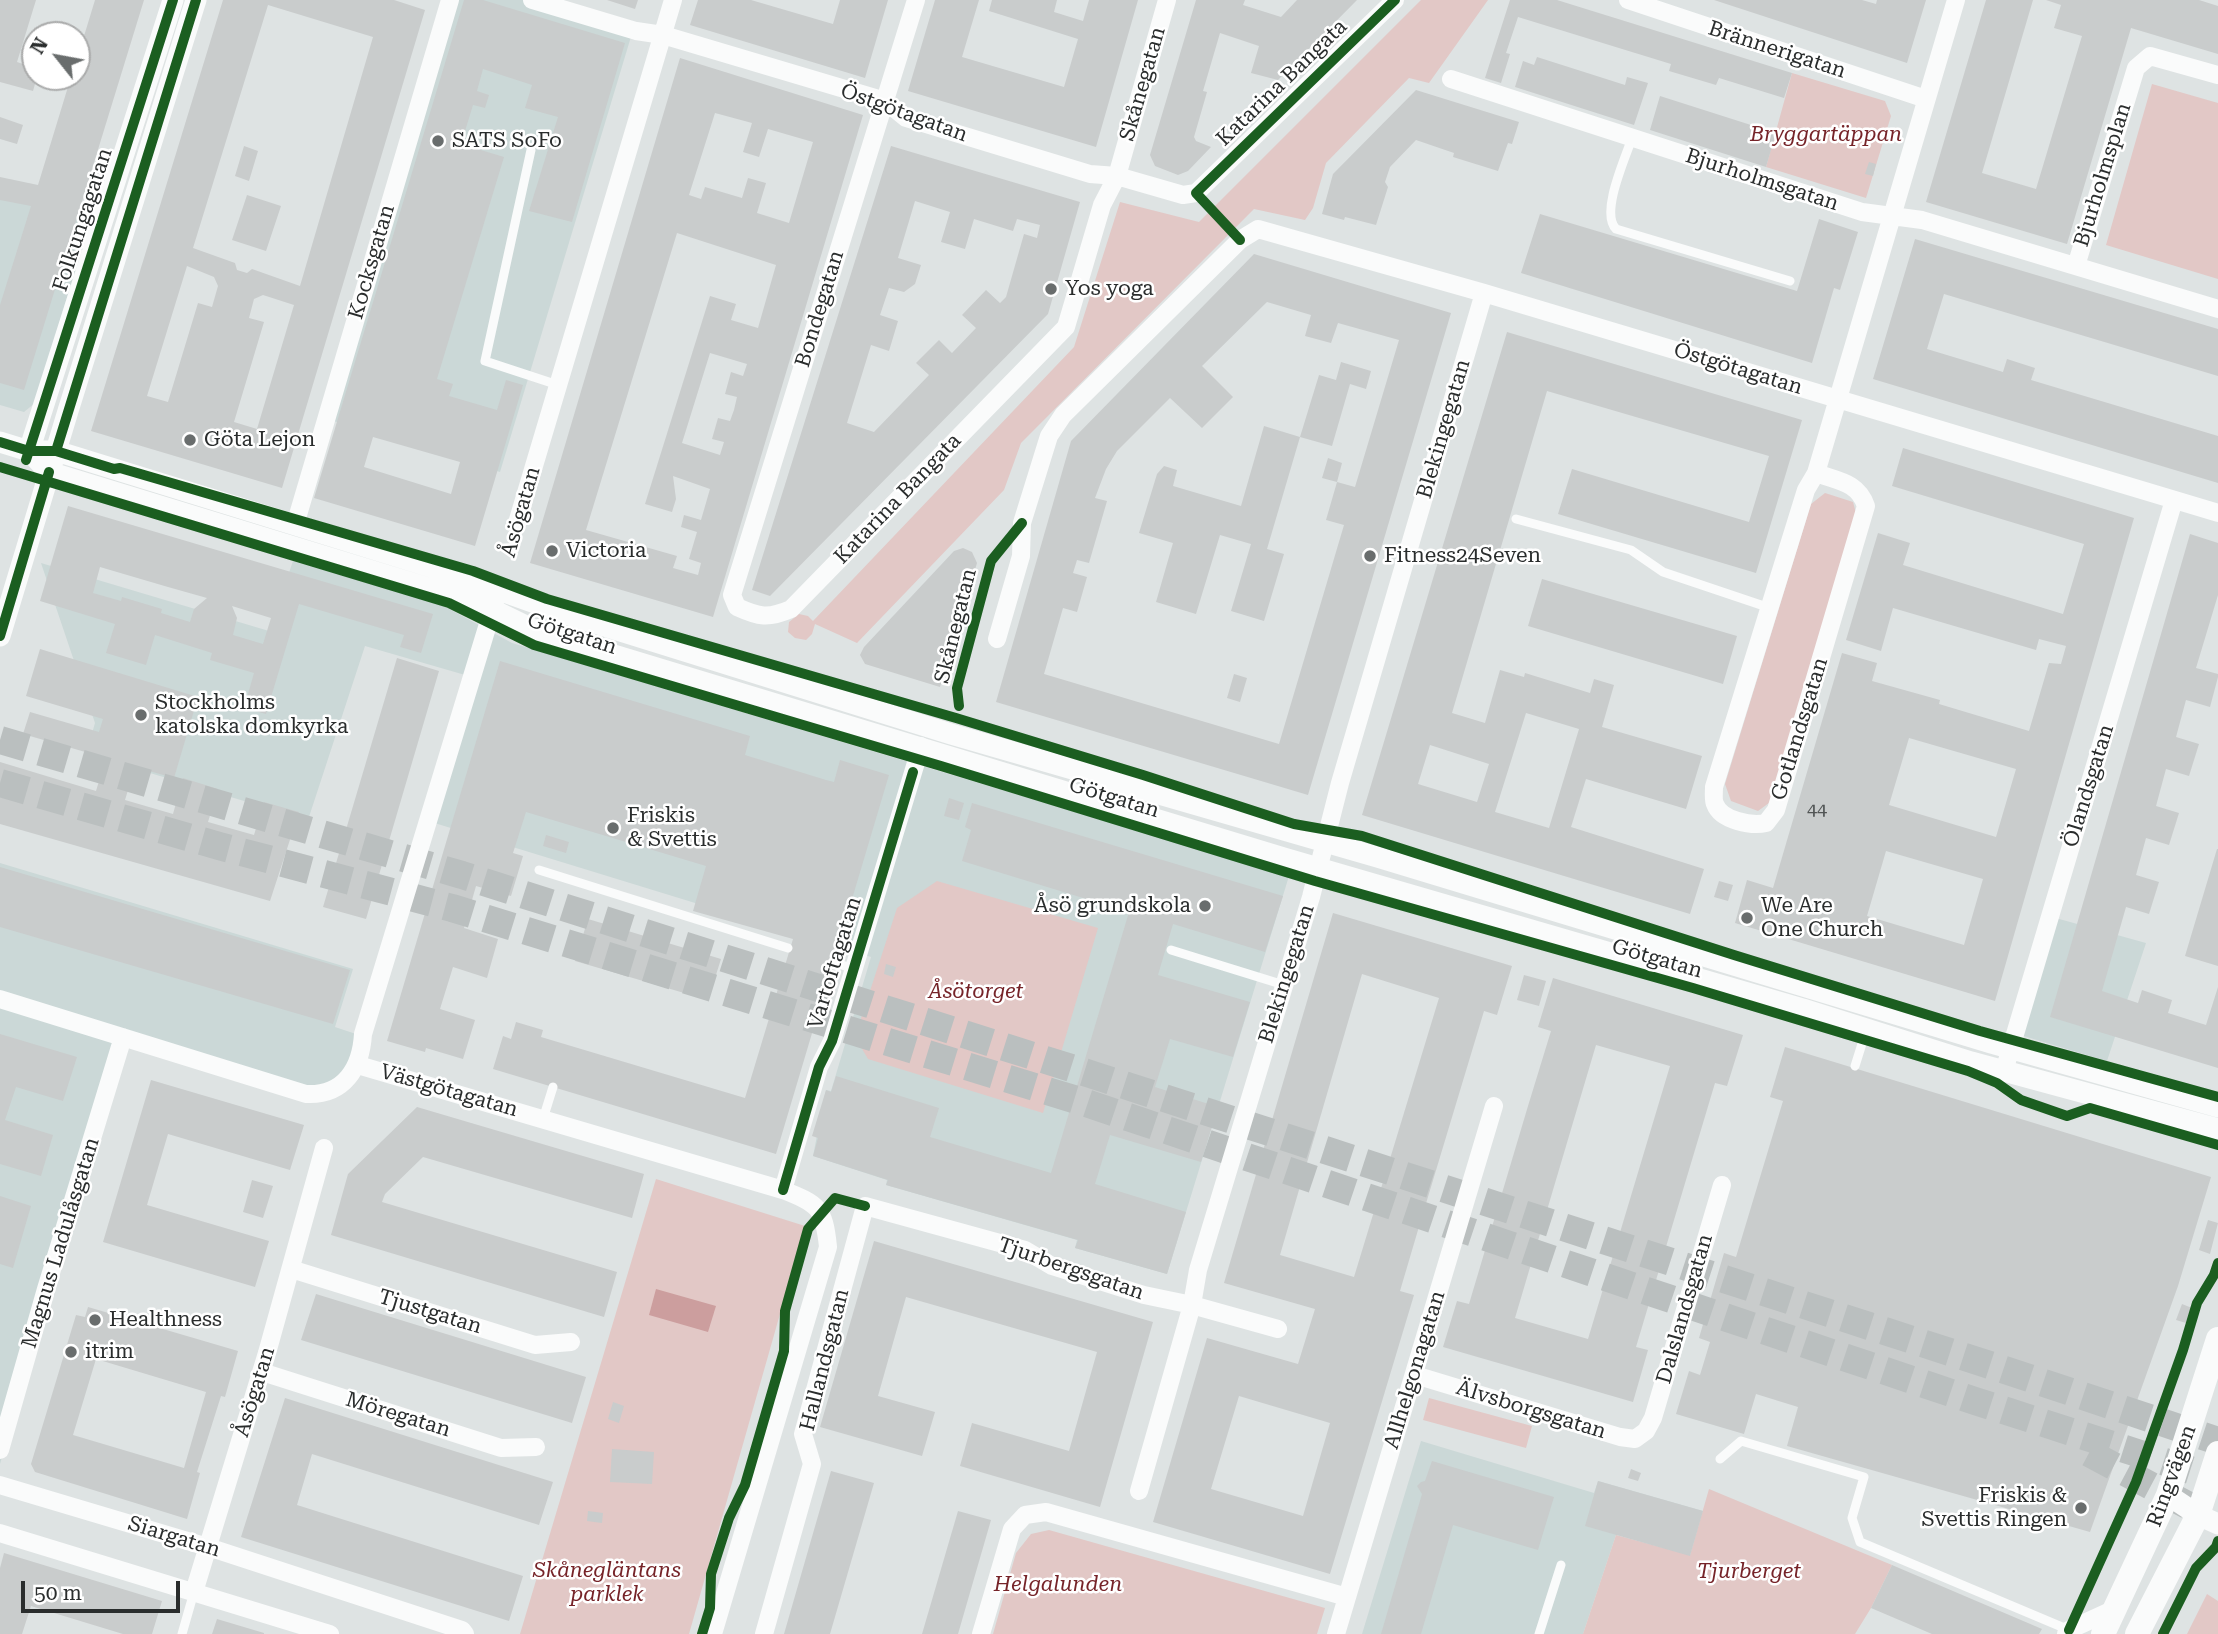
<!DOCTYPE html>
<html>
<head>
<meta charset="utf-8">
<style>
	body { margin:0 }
	#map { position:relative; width:2218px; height:1634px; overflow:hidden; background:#dee3e3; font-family:"Roboto Serif",serif }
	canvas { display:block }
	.north { position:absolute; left:21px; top:21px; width:70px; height:70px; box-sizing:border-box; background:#fff; border:2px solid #aaabab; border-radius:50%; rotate:301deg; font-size:19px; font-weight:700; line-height:28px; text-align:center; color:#2a2d2d }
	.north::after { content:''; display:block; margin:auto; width:24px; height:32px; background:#696d6d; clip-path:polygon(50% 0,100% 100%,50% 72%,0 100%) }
	.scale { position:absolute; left:21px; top:1581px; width:159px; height:32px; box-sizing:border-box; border:4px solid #2a2d2d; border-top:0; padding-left:9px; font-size:21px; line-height:24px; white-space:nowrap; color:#2a2d2d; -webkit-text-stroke:5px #fff; paint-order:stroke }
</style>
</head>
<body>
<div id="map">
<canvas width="2218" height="1634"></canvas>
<div class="north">N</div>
<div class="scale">50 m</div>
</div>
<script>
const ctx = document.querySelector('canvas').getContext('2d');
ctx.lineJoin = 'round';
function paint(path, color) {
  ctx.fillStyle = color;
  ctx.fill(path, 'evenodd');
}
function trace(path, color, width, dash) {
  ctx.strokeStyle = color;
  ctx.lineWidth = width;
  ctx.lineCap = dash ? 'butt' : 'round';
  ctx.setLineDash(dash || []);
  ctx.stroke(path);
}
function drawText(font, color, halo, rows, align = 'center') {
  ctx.font = font + ' "Roboto Serif",serif';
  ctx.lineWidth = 5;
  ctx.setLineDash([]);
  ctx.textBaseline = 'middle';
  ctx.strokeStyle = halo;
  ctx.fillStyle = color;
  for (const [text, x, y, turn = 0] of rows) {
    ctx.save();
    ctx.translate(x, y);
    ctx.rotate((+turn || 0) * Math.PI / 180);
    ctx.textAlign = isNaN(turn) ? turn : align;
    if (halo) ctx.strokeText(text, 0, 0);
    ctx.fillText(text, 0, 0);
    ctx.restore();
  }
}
paint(new Path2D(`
	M448,0H528L633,30L500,472L324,418Z
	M0,189L92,215L35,403L24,412L0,405Z
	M293,561L442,605L512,643L1289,876L1167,1274L1075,1248L1077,1240L886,1185L887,1180L813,1156L826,1090L831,1091L871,957L428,821L472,677L365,646L308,820L86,754L95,723L41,563L269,631Z
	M0,863L353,969L335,1027L362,1036L358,1067L320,1096L124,1040L0,1464Z
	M2052,917L2146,943L2107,1061L2017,1034Z
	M1421,1441L1594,1493L1598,1481L1703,1511L1616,1535L1583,1634H1362Z`), '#cbd8d7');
paint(new Path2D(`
	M1421,0H1488L1429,83L1409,78L1326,163L1313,208L1305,220L1254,209L1021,443L1004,490L857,643L815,624L812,634L806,640L795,638L788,632L789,622L799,614L808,616L813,621L1074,347L1120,202L1199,222Z
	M1792,73L1885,101L1891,116L1866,198L1766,167Z
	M2152,84L2218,103V279L2106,245Z
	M1825,493L1853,502L1857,517L1773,800L1758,811L1731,801L1725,784L1811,504Z
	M937,881L1098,928L1043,1113L868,1059L855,1037L897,908Z
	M656,1179L805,1226L689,1634H520Z
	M1429,1398L1532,1426L1526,1448L1423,1420Z
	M1709,1489L1892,1565L1871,1608L1855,1634H1583L1616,1535L1690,1555Z
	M1049,1530L1325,1608L1317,1634H993L1016,1553L1031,1534Z
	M2207,1594L2218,1601V1634H2187Z`), '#e2c8c6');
paint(new Path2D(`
	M656,1289L716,1306L708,1332L649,1315Z`), '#cc9e9e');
paint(new Path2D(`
	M0,0H36L17,62L35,68V77H37L33,91L0,82Z
	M95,0H144L24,390L0,383V305L31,206L0,200V177L38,185L71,77H77V59Z
	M223,0H394L425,10L282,488L91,431ZM268,5L373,37L300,286L252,269L247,273L237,270L235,263L193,248ZM187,266L214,277L218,286L212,307L198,303L168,402L147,396ZM263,295L294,305L257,429L234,422L264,322L249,318L254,299Z
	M464,0H483L625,43L572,222L529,211L558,117L525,108L532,85L483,69L477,91L489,95L485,108L473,105L461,144L504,157L437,379L453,384L449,396L497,410L506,380L523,385L475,546L314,498ZM373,437L460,462L451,494L364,467Z
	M607,0H638L635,9Z
	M698,0H751L833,24L840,0H888L865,78L690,25Z
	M935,0H979L962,57L1064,87L1078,39L989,11L992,0H1057L1054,12L1083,21L1089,0H1138L1096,147L908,91Z
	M1196,0H1245L1243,5L1281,17L1297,0H1357L1278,80L1251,73L1259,46L1220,33L1203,91L1207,92L1194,137L1196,141L1211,147L1188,171L1178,175L1155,166L1150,155Z
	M1510,0H1557L1792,73L1784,98L1719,78L1716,85L1669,71L1671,64L1518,17L1506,53L1510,54L1501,83L1485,78Z
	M1714,0H1862L1876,4L1877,0H1926L1907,63Z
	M1986,0H2033L1982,173L2036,189L2082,36L2054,28L2061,5L2046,0H2199L2218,6V54L2131,28L2067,244L1926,202Z
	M1537,57L1625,85L1627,77L1648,83L1634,125L1515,87L1523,61L1534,65Z
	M680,58L863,115L713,617L530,563ZM715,113L752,123L743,152L759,157L768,129L813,142L789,223L757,213L766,183L748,178L742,198L705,187L701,199L689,195ZM677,233L776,265L758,328L731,320L736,304L710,296L645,504L672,512L676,499L673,476L710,489L701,520L684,515L681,527L697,532L689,559L701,563L698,575L673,568L677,556L586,530ZM710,353L747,364L743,376L731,372L725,394L737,397L734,410L730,421L718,418L712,439L724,442L720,455L682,443Z
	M1416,90L1519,122L1512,144L1508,143L1498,171L1453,157L1454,153L1416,140L1390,167L1385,182L1388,187L1376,225L1345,217L1344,220L1322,214L1333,174Z
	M1660,96L1776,133L1766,167L1650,130Z
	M0,117L23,125L17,144L0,139Z
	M244,146L258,151L249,181L235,176Z
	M891,146L1080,202L1048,314L770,596L752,590ZM915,201L950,212L941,242L965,249L974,219L1013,231L1017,219L1040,225L1037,238L1024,234L1006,297L1000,303L986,290L962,315L976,328L952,353L939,340L916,363L929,375L874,432L847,423L871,345L889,351L898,321L880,315L889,288L904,292L915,284L921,265L898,258Z
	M1869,162L1876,164L1873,176L1865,174Z
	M247,195L281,206L266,251L232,240Z
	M1540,214L1797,291L1819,219L1858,232L1840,290L1834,288L1812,363L1521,273Z
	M1915,239L2218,329V376L1944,294L1927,349L2003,372L2007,359L2035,368L2031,380L2218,436V483L1873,379Z
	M1254,254L1451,313L1308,795L996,702L1071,441ZM1267,302L1311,315L1305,336L1331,343L1338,323L1399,340L1355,487L1337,482L1326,520L1344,525L1279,744L1044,674L1063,608L1077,612L1087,577L1073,573L1077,560L1089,563L1107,501L1095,498L1106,469L1117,451L1170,398L1202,428L1233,397L1202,366Z
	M1507,332L1802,420L1756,573L1558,514L1572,469L1749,522L1769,456L1547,391L1452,713L1485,723L1500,670L1524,677L1525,673L1590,693L1594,679L1614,685L1602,727L1702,756L1686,809L1586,779L1571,827L1704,869L1690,914L1362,815ZM1526,713L1579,729L1549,828L1495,812ZM1430,745L1489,764L1477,802L1418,784Z
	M1341,362L1371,371L1366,389L1350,384L1332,446L1300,437L1319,375L1336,380Z
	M1264,426L1300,437L1267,549L1284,554L1264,621L1231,611L1251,544L1220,535L1196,614L1156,602L1173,543L1139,533L1157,474L1164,466L1177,470L1173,486L1241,506Z
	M1903,448L2134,518L1995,1001L1735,923L1747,880L1773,888L1842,653L1877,663L1872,681L1940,700L1939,704L2029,731L2049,663L2061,664L2066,646L2039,639L2036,650L1893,608L1881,651L1846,640L1878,533L1910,543L1903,565L2063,614L2084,544L1892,486ZM1909,738L2016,769L1996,837L1889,805ZM1886,851L1983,879L1964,945L1867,916Z
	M1328,458L1342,463L1337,482L1322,478Z
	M68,506L433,614L421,653L400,647L404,635L299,604L266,714L244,708L254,673L210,660L212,653L155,635L146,665L106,653L115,624L40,601ZM100,567L168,587L207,598L194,609L190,622L161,613L162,609L122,597L121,601L93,593ZM232,606L271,618L263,644L233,635L237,618Z
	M2190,534L2218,543V595L2196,668L2218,674V677L2210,707L2186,700L2176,737L2199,744L2189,776L2166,769L2156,806L2179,813L2169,845L2146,838L2136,875L2159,882L2149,914L2126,907L2102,991L2138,1003L2142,990L2172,1000L2168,1013L2206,1025L2218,987V1068L2050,1017Z
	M963,548L972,552L977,563L940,687L865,664L860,655L864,647L954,551Z
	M1542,579L1737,636L1723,684L1528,626Z
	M40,649L198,697L174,778L135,767L125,800L173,814L183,778L218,789L208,822L254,835L264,802L299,812L270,901L0,824V762L96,791L106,758L23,734L30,712L99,732L103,719L26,696Z
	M397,658L439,671L366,919L323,907Z
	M500,661L750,736L745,755L826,780L834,782L840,760L889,775L776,1154L493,1069L503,1036L511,1039L516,1022L543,1030L541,1037L745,1098L793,939L693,911L706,866L526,812L513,853L523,856L511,896L476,886L464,928L498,939L487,978L453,967L440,1009L475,1020L463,1059L426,1048L425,1052L387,1041Z
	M1234,674L1247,678L1240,702L1227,698Z
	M949,798L964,803L959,820L944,816Z
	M972,803L1283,896L1265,952L1173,924L1158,975L1250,1002L1233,1057L1170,1039L1155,1087L1218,1107L1201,1162L1110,1135L1095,1184L1186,1212L1167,1274L1075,1248L1078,1240L886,1185L888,1180L813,1156L818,1138L812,1136L826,1090L831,1092L836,1076L939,1108L930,1137L1051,1173L1129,912L962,861L971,830L965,827Z
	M546,835L569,842L566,853L543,846Z
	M2217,849H2218V966L2185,956Z
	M0,867L350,970L333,1024L0,927Z
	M1719,881L1733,885L1728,901L1714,897Z
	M1333,913L1512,966L1497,1015L1484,1011L1418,1230L1400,1291L1414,1295L1330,1574L1153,1522L1207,1338L1298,1364L1306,1338L1315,1309L1224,1283ZM1362,974L1439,998L1354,1277L1280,1255ZM1239,1396L1330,1423L1303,1516L1211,1489Z
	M588,919L721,959L708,1000L575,961Z
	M886,964L896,967L893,977L884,974Z
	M1524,975L1546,981L1539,1006L1517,1000Z
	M1553,978L1743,1035L1727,1086L1715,1083L1636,1347L1648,1350L1633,1402L1443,1347L1457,1301L1469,1304L1528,1106L1551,1031L1538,1027ZM1596,1045L1670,1066L1588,1339L1515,1318Z
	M0,1034L77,1057L63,1101L16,1087L5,1120L53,1135L41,1176L0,1164Z
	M1785,1047L2211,1177L2178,1286L2090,1532L1787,1446L1798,1407L1756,1394L1744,1434L1676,1414L1689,1371L1700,1375L1710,1342L1699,1338L1724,1253L1736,1257L1783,1101L1770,1097Z
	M151,1080L304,1125L290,1170L168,1134L147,1205L269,1241L255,1287L103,1242Z
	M417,1107L644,1174L632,1218L423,1157L385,1194L382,1202L617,1272L604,1317L331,1235L348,1174Z
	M252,1180L273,1186L263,1218L243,1212Z
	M0,1196L31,1206L13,1268L0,1264Z
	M2208,1220L2218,1223L2210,1254L2199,1250Z
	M874,1241L1153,1322L1100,1507L960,1466L972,1423L1069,1451L1097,1352L906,1297L878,1396L935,1412L922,1456L820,1427Z
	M316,1294L586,1377L572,1423L301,1340Z
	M2182,1304L2192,1308L2186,1323L2176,1320Z
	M88,1307L238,1351L225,1397L221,1396L197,1472L200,1473L187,1519L35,1472L31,1464L76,1315L85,1317ZM96,1359L206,1392L184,1468L73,1435Z
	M285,1398L553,1482L539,1525L312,1454L297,1505L523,1576L509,1621L241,1537Z
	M613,1402L624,1406L619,1423L608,1419Z
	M612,1449L654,1452L652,1484L610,1482Z
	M1432,1461L1554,1497L1538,1550L1453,1525L1421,1634H1381L1422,1494L1417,1486L1421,1482L1425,1481Z
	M1631,1469L1641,1473L1638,1481L1628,1478Z
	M831,1471L874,1483L830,1634H784Z
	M1598,1481L1703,1511L1690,1556L1585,1526Z
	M588,1511L603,1513L602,1523L587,1521Z
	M958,1511L991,1520L958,1634H922Z
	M4,1553L162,1601L152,1634H123L31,1606L22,1634H0V1568Z
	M1892,1565L2042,1629L2039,1634H1932L1871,1608Z
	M217,1619L264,1633V1634H212Z`), '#c9cccc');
trace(new Path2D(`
	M0,740L462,875L1090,1074L1999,1368L2218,1441
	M0,783L219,846L452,908L1080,1101L1975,1401L2218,1479
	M2089,1453L2189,1506`), '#babfbf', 28, [28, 14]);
trace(new Path2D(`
	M1632,138C1625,159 1600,213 1616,229L1790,281
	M531,150L485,361L558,385
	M1516,519L1631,550L1663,572L1770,608
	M539,870L788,948
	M1171,950L1284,985
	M836,963L854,969
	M1855,1066L1866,1031
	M543,1119L553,1087
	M1720,1459L1741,1441L1864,1477L1852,1518L1860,1542L2069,1630
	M182,1634L194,1592
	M1539,1634L1561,1565`), '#fafbfb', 9);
trace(new Path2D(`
	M532,0L636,31L663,35L885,101L906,118L1090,174L1117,176L1183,195L1196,193L1395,0
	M916,0L732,595L737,607C759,617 768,619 791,609L1066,327L1102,205L1117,176L1167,0
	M1628,0L1926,99
	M1451,79L1862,212L1922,220L2218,309
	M2076,266L2136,68L2150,56L2218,75
	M1816,473C1838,481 1858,482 1866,506L1776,810L1766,823C1752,826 1721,821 1715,804C1713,800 1714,792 1714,787L1806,490Z
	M1816,473L1956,0
	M517,523L673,0
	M295,525L450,0
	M997,639L1021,556L1022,523L1049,436L1063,415L1240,240L1258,229L1484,293L2218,513
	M0,999L306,1094C344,1096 361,1068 363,1034L496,598
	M2007,1061L2174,500
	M358,1065L783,1190C818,1204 824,1207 828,1247L713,1634
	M783,1190L819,1067L832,1041L921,746
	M291,1269L535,1345L571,1342
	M262,1372L501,1448L536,1447
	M1415,1375L1620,1437L1635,1439L1646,1431L1653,1418L1722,1185
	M0,1450L46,1289L123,1037
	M0,1485L208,1547L462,1630L465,1634
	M1139,1491L1192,1305L1198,1270L1311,897L1340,783L1484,293
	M0,1533L330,1634
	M194,1592L267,1353L324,1148
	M764,1634L812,1464L803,1434L865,1206L1025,1250L1052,1266L1144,1295L1192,1305L1278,1329
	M981,1634L1012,1529L1025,1515L1046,1512L1347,1597
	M1336,1634L1494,1106
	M2066,1634L2069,1630L2115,1609`), '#fafbfb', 18);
trace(new Path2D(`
	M0,442L29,451H56L457,575L569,615L951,734L1377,857L1991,1043L2218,1107
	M29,451L49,472L451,595L493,610L538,632L1284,858L1803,1009L1971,1062L2218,1129
	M29,451L173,0
	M0,636L68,411L196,0
	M2168,1495L2198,1515L2218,1524`), '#fafbfb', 21);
trace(new Path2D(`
	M2103,1634L2168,1495L2218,1339
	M2137,1634L2198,1515L2218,1453`), '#fafbfb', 24);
trace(new Path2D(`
	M1240,240L1196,193L1395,0
	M0,442L29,451H56L114,469L120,468L473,571L547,599L956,718L1143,775L1294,824L1362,836L1734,955L1980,1031L2218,1097
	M56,451L196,0
	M26,460L173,0
	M0,467L449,603L534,645L941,766L1315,881L1693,988L1968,1071L1997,1083L2021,1100L2067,1116L2090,1108L2218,1145
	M0,636L49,472
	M959,706L957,688L991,561L1022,523
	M783,1190L819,1067L832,1041L913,772
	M2069,1630L2136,1482L2183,1350L2197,1303L2214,1275L2218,1263
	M702,1634L710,1608L711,1574L729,1518L745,1485L784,1351L785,1311L808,1229L835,1198L865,1206
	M2163,1634L2196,1568L2216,1547L2218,1541`), '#1b5e20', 10);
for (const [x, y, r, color] of [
	[438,141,7,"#696d6d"],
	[1051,289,7,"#696d6d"],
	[190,440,7,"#696d6d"],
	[552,551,7,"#696d6d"],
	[1370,556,7,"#696d6d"],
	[141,715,7,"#696d6d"],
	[613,828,7,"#696d6d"],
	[1205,906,7,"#696d6d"],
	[1747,918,7,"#696d6d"],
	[95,1320,7,"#696d6d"],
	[71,1352,7,"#696d6d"],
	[2081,1508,7,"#696d6d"]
]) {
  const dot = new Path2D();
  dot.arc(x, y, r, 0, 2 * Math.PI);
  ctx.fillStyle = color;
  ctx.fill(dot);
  trace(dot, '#fff', 2.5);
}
drawText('18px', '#525555', null, [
	["44",1817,810]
]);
drawText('21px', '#2a2d2d', '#fff', [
	["Brännerigatan",1777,50,18],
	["Katarina Bangata",1282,83,-44],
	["Skånegatan",1143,84,-74],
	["Östgötagatan",904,113,20],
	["Bjurholmsplan",2103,175,-73],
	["Bjurholmsgatan",1762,180,18],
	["Folkungagatan",83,220,-72],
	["Kocksgatan",372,262,-74],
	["Bondegatan",820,309,-73],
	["Östgötagatan",1738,369,17],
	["Blekingegatan",1444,429,-74],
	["Katarina Bangata",898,499,-46],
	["Åsögatan",521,512,-74],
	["Skånegatan",956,626,-76],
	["Götgatan",572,634,18],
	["Gotlandsgatan",1800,729,-73],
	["Ölandsgatan",2089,786,-73],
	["Götgatan",1114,798,17],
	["Götgatan",1657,959,16],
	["Vartoftagatan",835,963,-73],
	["Blekingegatan",1287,974,-73],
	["Västgötagatan",449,1091,16],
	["Magnus Ladulåsgatan",61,1243,-73],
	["Tjurbergsgatan",1071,1269,19],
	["Dalslandsgatan",1685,1309,-74],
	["Tjustgatan",430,1312,17],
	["Hallandsgatan",825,1360,-76],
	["Allhelgonagatan",1415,1370,-73],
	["Åsögatan",255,1392,-73],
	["Älvsborgsgatan",1531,1410,17],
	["Möregatan",398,1415,17],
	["Ringvägen",2172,1476,-70],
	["Siargatan",174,1537,17]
]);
drawText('italic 21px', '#762429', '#fff', [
	["Bryggartäppan",1826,135],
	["Åsötorget",976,992],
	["Skånegläntans",607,1571],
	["parklek",607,1595],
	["Tjurberget",1749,1572],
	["Helgalunden",1058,1585]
]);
drawText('21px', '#2a2d2d', '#fff', [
	["SATS SoFo",452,141],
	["Yos yoga",1065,289],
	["Göta Lejon",204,440],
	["Victoria",566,551],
	["Fitness24Seven",1384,556],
	["Stockholms",155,703],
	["katolska domkyrka",155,727],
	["Friskis",627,816],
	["& Svettis",627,840],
	["Åsö grundskola",1191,906,"right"],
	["We Are",1761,906],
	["One Church",1761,930],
	["Healthness",109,1320],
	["itrim",85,1352],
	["Friskis &",2067,1496,"right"],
	["Svettis Ringen",2067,1520,"right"]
], 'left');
</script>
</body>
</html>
